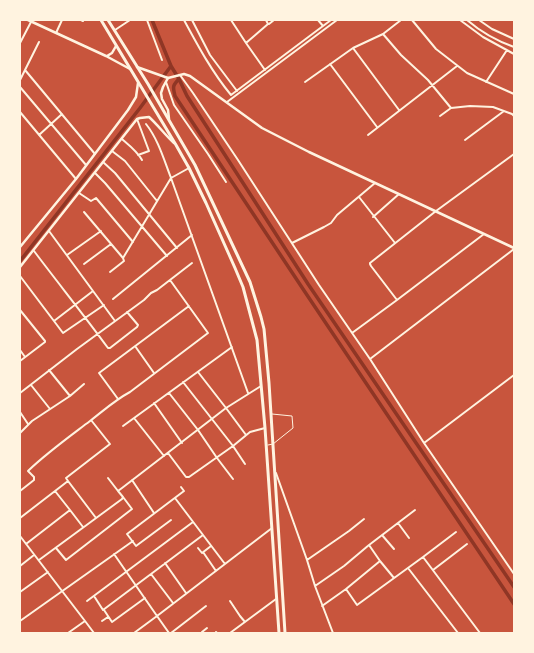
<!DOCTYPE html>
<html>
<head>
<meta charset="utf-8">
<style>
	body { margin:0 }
	#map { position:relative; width:534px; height:653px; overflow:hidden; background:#c8553d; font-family:"Varela Round",sans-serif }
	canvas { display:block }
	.frame { position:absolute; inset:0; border:21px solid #fff3e0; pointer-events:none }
</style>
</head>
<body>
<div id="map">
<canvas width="534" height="653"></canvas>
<div class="frame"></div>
</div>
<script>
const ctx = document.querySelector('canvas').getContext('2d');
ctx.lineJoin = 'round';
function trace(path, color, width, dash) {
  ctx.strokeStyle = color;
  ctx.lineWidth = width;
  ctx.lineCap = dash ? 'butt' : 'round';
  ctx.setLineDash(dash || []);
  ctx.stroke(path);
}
trace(new Path2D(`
	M152,20L171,66L179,79L187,96L308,284L514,587
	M179,79C172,86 173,87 175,96L305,292L514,604
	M20,261L140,108L171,66`), '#8f3625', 3.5);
trace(new Path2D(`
	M268,445L273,444L293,428L292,416L272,414`), '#fff3e0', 1);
trace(new Path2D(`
	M81,20L83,21
	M147,20L162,60
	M184,20C198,46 212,72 231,95
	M192,20L210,55L237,91
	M231,20L246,43L268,24L266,20
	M318,20L323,26
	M412,20L436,49L467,73L514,94
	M460,20L483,37L514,54
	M467,20C481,32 497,41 514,47
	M479,20L492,29L514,39
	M269,24L274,20
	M115,30L130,20
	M56,33L62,20
	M383,34L401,55L428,80L451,108L440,116
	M20,43L31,22
	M246,43L265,70
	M353,48L399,110
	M330,64L377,127
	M25,70L95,154
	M180,75L193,93L238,160L319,285L370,359L424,443L514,574
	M20,80L39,42
	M166,82L174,105L208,154L226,182
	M305,82L353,48L383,34L401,20
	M486,82L507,50
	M20,87L86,165
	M231,95L331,20
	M227,102L337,20
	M451,108L470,106L493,107L512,114L514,116
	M20,112L76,179
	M137,119L149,151L138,155
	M146,124C158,139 164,160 171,178L248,393
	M39,135L62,114
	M368,135L457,66
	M122,139C129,145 138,152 142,160
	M465,140L504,111
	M112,151L125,161L157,201
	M103,162L115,173L177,248
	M95,173L105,183L167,256
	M79,193L91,201L96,198L133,242
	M359,197L395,243
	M84,212L123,258
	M373,217L399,194
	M49,231L115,321
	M292,243L324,227L331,223L337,215L375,183
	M34,251C58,283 84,315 108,348H110L137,327L138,325L127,312
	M67,255L101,231
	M84,264L111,244
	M110,272L124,261L123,258L171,178L189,168
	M20,276L63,333L104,305
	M113,299L192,235
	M397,300L371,266L370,264V263L436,211L514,154
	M20,310L45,341V342L20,361
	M54,321L93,291
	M352,333L397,300L484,234
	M135,346L154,373
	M20,350L25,357
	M370,359L514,249
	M49,370L70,396
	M198,372L226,408L246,435
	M183,382L233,446L245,464
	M31,385L50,409
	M20,393L77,349L144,300L151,293L157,290L192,263
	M169,393L198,430L217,458L233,479
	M118,399L99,373L189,306
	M154,403L182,443
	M20,412L28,424
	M134,418L164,456
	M123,426L232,347
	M20,433L32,421L70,396L84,384
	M424,443L514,375
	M168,453L186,477H189L233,446L250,432L265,428
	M276,473L307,560L315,586L333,633
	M108,478L118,491
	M132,480L154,513
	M68,481L96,518
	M20,491L34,480V477L28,471L29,470C48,452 69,437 90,421C103,411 115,400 130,392L208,333L170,280
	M55,491L70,510
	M175,498L225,564
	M20,518L68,481L66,478L110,444L91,420
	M171,520L136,546L127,534L184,491L181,487
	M398,523L409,538
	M456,532L423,557L480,633
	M382,535L394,549
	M20,536L85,621
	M26,544L70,510L83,527
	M369,545L415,510
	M56,548L66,560L132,509L123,497
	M198,548L202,553L211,546
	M203,552L216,571
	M114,554L157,616L272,528
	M39,560L122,499L123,497L118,491L122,488L226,408L261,386
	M307,560L349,531L364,519
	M165,563L186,593
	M20,566L34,555
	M408,568L458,633
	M433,570L467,544
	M151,574L173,603
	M315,586L344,566L369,545L380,561
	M346,589L380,561L394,578
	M20,592L48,572
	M94,596L103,610L203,535
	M87,601L193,522
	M230,601L240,616L245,622
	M322,606L346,589L357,605L423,557
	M104,610L112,622L145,598
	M20,621L133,541
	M102,621L108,617
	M216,632L217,633
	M68,633L85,621L94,633
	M134,633L157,616L169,633
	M171,633L206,606
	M203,633L202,632L207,628
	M230,633L276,599`), '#fff3e0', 2);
trace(new Path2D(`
	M28,20L106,56L130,69
	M107,56L112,53L116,46
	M137,67L168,78
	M20,267L137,119L140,118L149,117C158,125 165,135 174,143`), '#fff3e0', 2.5);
trace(new Path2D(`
	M169,119L168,110L162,99L161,93L163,87L168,78L184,74L190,76L262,128L309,152L514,248
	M20,247L76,179L128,110L136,97L138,83`), '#fff3e0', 2.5);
trace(new Path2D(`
	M101,20L176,145L189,168L206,203L235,268L243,287L257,340L265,428L279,633
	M108,20L148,84L195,165L250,282L261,317L264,329L269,383L285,633`), '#fff3e0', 3);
</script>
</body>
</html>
